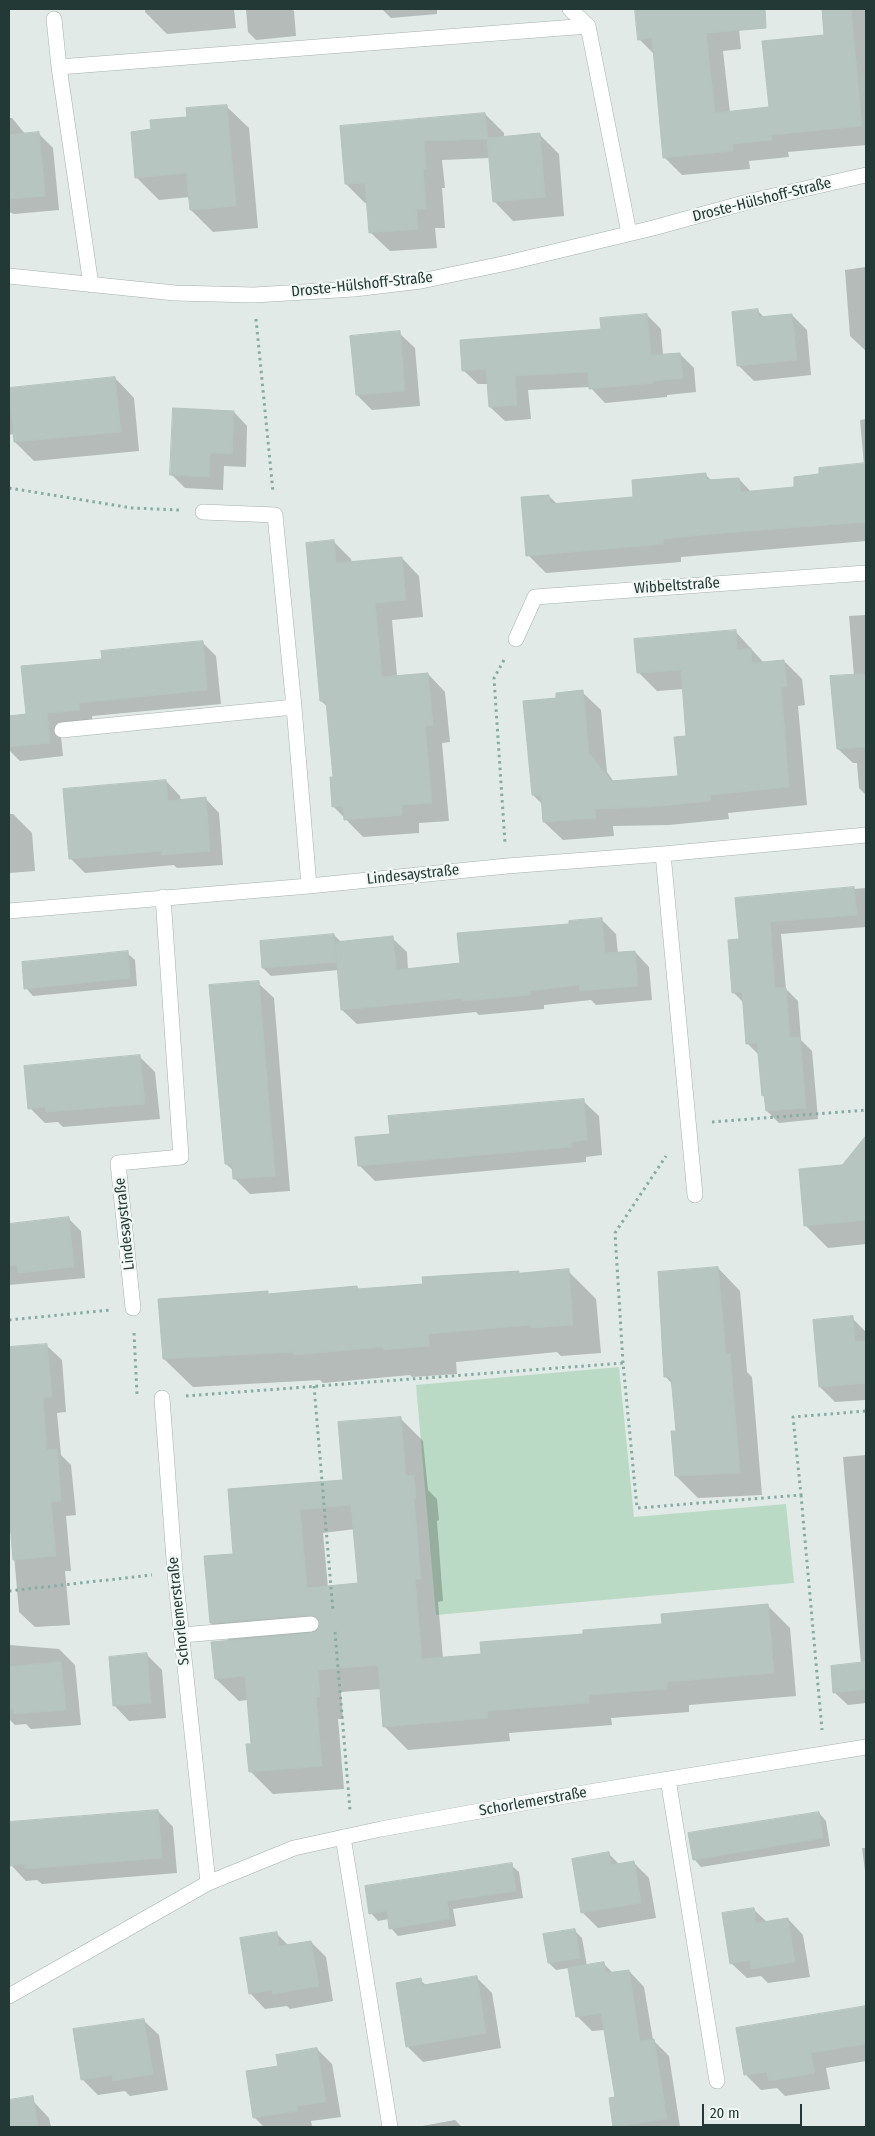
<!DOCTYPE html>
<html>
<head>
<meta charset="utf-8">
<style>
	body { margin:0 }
	#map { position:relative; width:875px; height:2136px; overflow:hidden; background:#e1eae7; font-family:"Fira Sans Condensed",sans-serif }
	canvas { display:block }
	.frame { position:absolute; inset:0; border:10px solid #233935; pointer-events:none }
	.scale { position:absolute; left:702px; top:2104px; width:100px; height:22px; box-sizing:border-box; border:2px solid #233935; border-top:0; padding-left:6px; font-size:15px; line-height:18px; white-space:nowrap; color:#233935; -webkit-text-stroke:4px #f1f7f4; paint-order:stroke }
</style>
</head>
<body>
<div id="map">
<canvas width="875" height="2136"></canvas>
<div class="frame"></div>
<div class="scale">20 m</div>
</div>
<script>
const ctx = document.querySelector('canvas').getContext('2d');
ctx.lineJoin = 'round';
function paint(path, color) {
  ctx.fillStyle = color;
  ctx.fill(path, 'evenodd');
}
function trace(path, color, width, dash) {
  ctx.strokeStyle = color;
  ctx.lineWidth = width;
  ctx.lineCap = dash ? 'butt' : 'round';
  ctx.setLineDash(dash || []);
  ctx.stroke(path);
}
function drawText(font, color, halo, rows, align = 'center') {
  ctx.font = font + ' "Fira Sans Condensed",sans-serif';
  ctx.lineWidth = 4.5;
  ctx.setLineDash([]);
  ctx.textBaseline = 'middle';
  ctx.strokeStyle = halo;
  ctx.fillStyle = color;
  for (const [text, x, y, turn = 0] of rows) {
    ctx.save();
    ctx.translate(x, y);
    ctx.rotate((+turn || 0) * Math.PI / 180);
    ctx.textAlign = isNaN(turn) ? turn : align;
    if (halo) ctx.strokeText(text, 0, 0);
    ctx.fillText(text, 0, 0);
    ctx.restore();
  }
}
paint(new Path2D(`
	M619,1367L634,1517L786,1504L794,1583L436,1615L416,1385Z`), '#bbdac6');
paint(new Path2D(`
	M145,9H234L236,28L167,34L145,12Z
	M246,9H292L294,11L296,36L256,40L248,32Z
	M382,9H437V14L391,18Z
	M636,9H737L741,49L723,51L730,113L770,109L825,36L823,9H866V145L788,152L789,157L749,161L750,169L682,175L665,158L655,55L639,39Z
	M226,106L249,128L258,228L213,232L191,210L190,197L159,200L136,177L152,131Z
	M485,114L504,133V138L539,134L559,154L564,216L513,221L494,201L490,158L442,160L445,188H442L445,228H435L437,248L390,251L370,232L368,203H365L346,184L341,127Z
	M9,118H12L26,135L39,134L53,148L59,210L14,214L9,212Z
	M866,267V350H865L850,336L845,270Z
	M758,311L764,317L792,315L807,330L811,375L754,381L738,365Z
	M647,315L661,329L663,355L680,354L694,368L696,392L667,395V397L605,403L590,387L528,390L531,419L505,421L490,407L488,384H478L463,370L603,330Z
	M399,333L415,348L420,406L372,410L357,395Z
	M115,378L134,398L139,451L34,461L15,442L14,434L9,435V389Z
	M234,412L247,426L246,467L224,466L223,490L185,488L171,474Z
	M866,419V541L681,557V562L546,573L528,555L549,496L557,504L635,498L706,475L712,481L739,479L752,493L796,489L821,475L864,465L860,420Z
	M334,542L351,559L352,563L402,558L419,576L423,617L392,620L397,676L428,674L445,692L450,742L442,743L449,821L419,823V833L363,837L334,807V778L328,707L321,701Z
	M866,615V795L859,788L857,763H853L838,749L854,676L849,616Z
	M735,631L764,663L784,661L802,679L805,705L798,706L807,805L728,813L729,819L669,825L613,826L614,836L563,840L544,822L543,805L533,795L558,699L582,692L601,710L607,772L614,782L679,777L687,737L684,689L657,691L638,672Z
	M202,642L216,656L221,704L92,716L93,724L60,727L63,756L20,761L9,750V717L27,716L103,660Z
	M166,781L180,796L181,801L205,798L219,813L223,865L177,868L174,865L85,873L70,858Z
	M9,814H13L32,833L35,871L9,873Z
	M866,888V927L781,934L786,989L798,1001L801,1040L812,1051L818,1119L779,1123L767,1111L766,1098L763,1095L759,1055L747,1043L744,1003L733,992L740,940L736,899Z
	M601,919L616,934L618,954L635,952L649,967L652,1000L596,1005L591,1000L544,1005V1009L479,1015L476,1012L357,1024L342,1010L339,970L271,976L263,968L261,942L334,935L341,942L392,938L407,952L408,970L461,964L571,925Z
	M127,953L135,960L137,986L33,996L26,988Z
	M258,983L274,998L290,1191L250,1194L234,1178V1171L226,1164Z
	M140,1057L155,1072L160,1119L63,1127L58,1122L45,1123L30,1108Z
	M583,1101L599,1116L602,1155L586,1157V1162L375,1181L359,1165L391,1135Z
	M866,1154V1244L828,1248L806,1226L843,1166L852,1155Z
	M69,1219L81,1231L85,1278L9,1285V1225Z
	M718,1268L740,1291L747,1372L752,1377L762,1495L698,1498L676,1476L677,1432L673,1385L665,1376Z
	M568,1271L596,1299L601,1353L561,1356L557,1352L456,1362L457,1374L412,1377L410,1375L323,1383L320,1380L193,1387L164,1359L267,1293L270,1295L357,1287L359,1290L424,1285L518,1272L521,1274Z
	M852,1318L866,1332V1400L835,1402L820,1387L814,1321Z
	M46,1345L62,1360L66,1412L57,1413L61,1455L71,1465L76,1515L66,1516L71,1571H65L70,1625L35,1627L19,1612L11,1521H9V1402H11L9,1348Z
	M400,1418L423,1441L428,1490L437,1499L439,1520L437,1521L443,1601L438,1602L443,1658L483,1655L584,1635L663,1625L768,1606L790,1628L796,1696L689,1705V1712L611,1718L612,1725L509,1733L510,1741L408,1750L385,1727L381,1689L341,1692L343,1719H338L344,1789L273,1794L250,1771L252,1745L248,1700L239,1701L216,1679L230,1642L211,1623L235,1556L230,1490L345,1481ZM355,1529L360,1584L328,1588L323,1533Z
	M866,1455V1703L848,1705L834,1692L861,1664L843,1457Z
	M9,1645L59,1649L75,1665L81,1725L31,1729L26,1724L15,1725L9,1719Z
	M147,1655L162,1670L166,1718L129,1721L114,1705Z
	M158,1811L173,1827L177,1873L42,1884L37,1880L26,1881L11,1865L9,1824Z
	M819,1813L826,1821L830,1846L701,1867L694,1859Z
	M862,1848H866V1878Z
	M609,1854L620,1865L633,1862L649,1878L656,1918L598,1928L582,1912Z
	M511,1865L519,1872L523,1898L453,1909L456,1926L398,1936L391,1928L389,1919L378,1921L371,1913Z
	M753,1909L767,1922L788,1919L803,1935L810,1977L768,1983L761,1976L747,1978L731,1963Z
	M574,1930L582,1938L587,1966L604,1964L613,1973L629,1971L644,1987L653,2040L669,2056L680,2127L614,2126L617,2098L605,2030L592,2031L577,2016L569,1968L556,1970L549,1963Z
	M277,1934L289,1946L311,1942L326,1957L333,2001L290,2009L287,2006L265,2009L250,1993Z
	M476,1977L492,1993L501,2048L423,2062L407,2046L420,1980L426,1985Z
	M866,2007V2061L826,2068L830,2089L785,2096L777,2088L761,2090L746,2075L738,2029Z
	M143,2020L159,2035L168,2090L130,2096L125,2091L98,2095L83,2080Z
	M317,2049L332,2064L341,2117L311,2121L312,2126L306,2127H264L254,2117L279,2067Z
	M34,2102L49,2118L51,2127H9V2105Z
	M455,2120L462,2127H422V2126Z`), '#0003');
const building = new Path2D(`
	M635,9H765L766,28L706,33L715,113L769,107L762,41L824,35L822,9H851L862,126L771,135L772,140L732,144L733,151L663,158L652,38L638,40Z
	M227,105L236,206L190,210L186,173L135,178L131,132L151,129L150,120L187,117L186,108Z
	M485,113L488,138L540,133L545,197L493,202L487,139L424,141L426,169H423L426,209H416L418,229L369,233L365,183L345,184L340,126Z
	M39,132L45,196L9,199V135Z
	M758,309L759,317L792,314L797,360L737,366L732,312Z
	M647,314L651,355L680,353L683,378L653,381V383L589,389L588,372L515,376L517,405L489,407L486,369L462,371L460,340L601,329L600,318Z
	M400,331L405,391L356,395L350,336Z
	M115,377L121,432L14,442L9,388Z
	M173,408L234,411L232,454L210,453L209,477L170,475Z
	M866,463V522L712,534L663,539L664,544L526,556L521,497L549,495L550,504L633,497L632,480L706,473L707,480L739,478L741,492L794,487V477L819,474V468Z
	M334,540L336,563L402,557L406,600L375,603L382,677L428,673L433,725L425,726L432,803L402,805V815L344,820L343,806L332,807L330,777H333L326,701H320L306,543Z
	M736,630L737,650L751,648L752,663L784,660L787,687H781L789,787L710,795L711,801L650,807L595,809L596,818L543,822L541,795H532L523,701L556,698V693L583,690L589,753L611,781L678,776L674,737L686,736L681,670L637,673L634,639Z
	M203,641L207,690L79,703L80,710L47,713L50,743L9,747V716L26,714L21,666L102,659L101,651Z
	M866,674V747L837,749L830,676Z
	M166,780L168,801L206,797L210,851L162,855L161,851L69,859L63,789Z
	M854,887L857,915L770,922L775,988H786L790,1038L800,1037L806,1108L766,1111L764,1095L762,1096L757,1043L746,1044L742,992L732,993L728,940L739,939L735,898Z
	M602,918L605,953L635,951L638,986L580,991L579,985L530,991V995L463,1001V998L341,1010L335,942L393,936L396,970L460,963L457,933L569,924V921Z
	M334,934L337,962L262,968L260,941Z
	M128,951L130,978L24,989L22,962Z
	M259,981L275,1176L233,1179L232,1164H225L209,985Z
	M140,1055L145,1104L46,1112L45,1107L28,1109L24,1066Z
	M584,1099L587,1140L571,1142L572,1147L358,1166L355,1137L390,1134L388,1116Z
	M866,1136V1220L804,1226L799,1169L842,1165Z
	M69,1217L74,1267L18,1273L17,1265L9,1266V1224Z
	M718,1267L726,1354L730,1353L740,1473L675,1476L671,1431H676L671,1377H664L658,1272Z
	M569,1269L573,1325L531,1328V1325L428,1334L430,1346L383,1350V1347L294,1355V1352L163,1359L158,1299L268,1291V1294L357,1286L358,1289L423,1284L422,1277L519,1271V1273Z
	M853,1316L855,1342L866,1341V1383L819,1387L813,1320Z
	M47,1344L52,1397L43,1398L47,1450L57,1449L61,1501L51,1502L56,1556L13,1560L9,1511V1347Z
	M401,1417L406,1476L414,1475L416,1498H414L421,1579H415L422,1659L481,1654L480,1642L583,1634V1630L662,1624L661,1614L768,1604L774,1673L667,1682V1689L589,1695V1703L487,1711L488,1718L383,1727L378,1665L318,1670L320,1696L316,1697L322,1766L249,1772L246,1744H251L245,1676L215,1679L211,1642L312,1633L317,1631L320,1624L318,1618L310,1615L210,1623L204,1556L233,1554L228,1489L343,1480L338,1422ZM351,1505L358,1583L307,1588L300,1510Z
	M147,1653L151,1703L113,1706L109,1657Z
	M61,1662L66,1710L14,1714V1709H9V1667Z
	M866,1662V1689L833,1693L831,1666Z
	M158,1810L162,1858L25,1869L24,1864L9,1866V1822Z
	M819,1812L823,1838L693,1860L688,1833Z
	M609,1852L611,1865L634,1861L641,1903L581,1913L572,1859Z
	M512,1863L516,1891L447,1901L450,1919L389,1929L387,1911L369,1914L365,1886Z
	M754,1908L756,1923L788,1918L795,1962L751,1969L750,1960L730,1964L722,1913Z
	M575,1929L580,1958L548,1963L543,1934Z
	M277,1932L279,1946L311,1941L319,1986L273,1994L272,1990L249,1994L240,1938Z
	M604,1962L606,1973L629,1970L640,2041L654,2039L667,2119L613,2127L609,2098L615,2097L602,2018L601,2013L576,2017L568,1968Z
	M477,1976L486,2033L406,2047L396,1983L421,1978L422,1985Z
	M866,2006V2044L811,2053L815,2073L769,2081L767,2072L744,2075L736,2028Z
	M144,2019L153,2074L113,2081L112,2075L81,2080L73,2029Z
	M317,2048L326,2102L297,2106V2111L253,2118L246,2071L278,2066L276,2055Z
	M33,2096L38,2127H9V2100Z`);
paint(building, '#b6c5c0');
trace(building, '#b4c3be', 1);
const minor = new Path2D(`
	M570,9L588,26L629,233
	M54,19L59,67L91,285
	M59,67L588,26
	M9,276L175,293L254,295L354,289L421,281L507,263L653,228L751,201L866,175
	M203,512L275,515L294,707L309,886
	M516,639L535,597L866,573
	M62,730L294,707
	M663,854L695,1195
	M9,911L309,886L507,866L663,854L866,835
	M133,1308L118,1163L181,1157L163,897
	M162,1398L175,1573L208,1883
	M182,1635L311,1624
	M668,1779L717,2081
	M343,1837L390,2127
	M9,1996L208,1883L294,1848L381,1829L540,1800L866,1747`);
trace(minor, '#a4b1ae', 16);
trace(new Path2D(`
	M256,319L273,492
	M9,488L132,508L179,510
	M504,660L494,678L505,843
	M712,1122L866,1110
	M9,1320L110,1310
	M134,1333L137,1394
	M623,1363L615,1233L666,1156
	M314,1386L333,1611
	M186,1396L623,1363L637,1508L801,1495L793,1417L866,1411
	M801,1495L822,1730
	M9,1591L152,1575
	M335,1632L350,1810`), '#84aca2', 3, [2.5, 4]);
trace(minor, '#fff', 15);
drawText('15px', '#233935', '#f1f7f4', [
	["Droste-Hülshoff-Straße",762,200,-14],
	["Droste-Hülshoff-Straße",362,285,-6],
	["Wibbeltstraße",677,586,-4],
	["Lindesaystraße",413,875,-6],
	["Lindesaystraße",125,1224,-96],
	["Schorlemerstraße",179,1611,-96],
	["Schorlemerstraße",533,1802,-10]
]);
</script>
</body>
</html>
